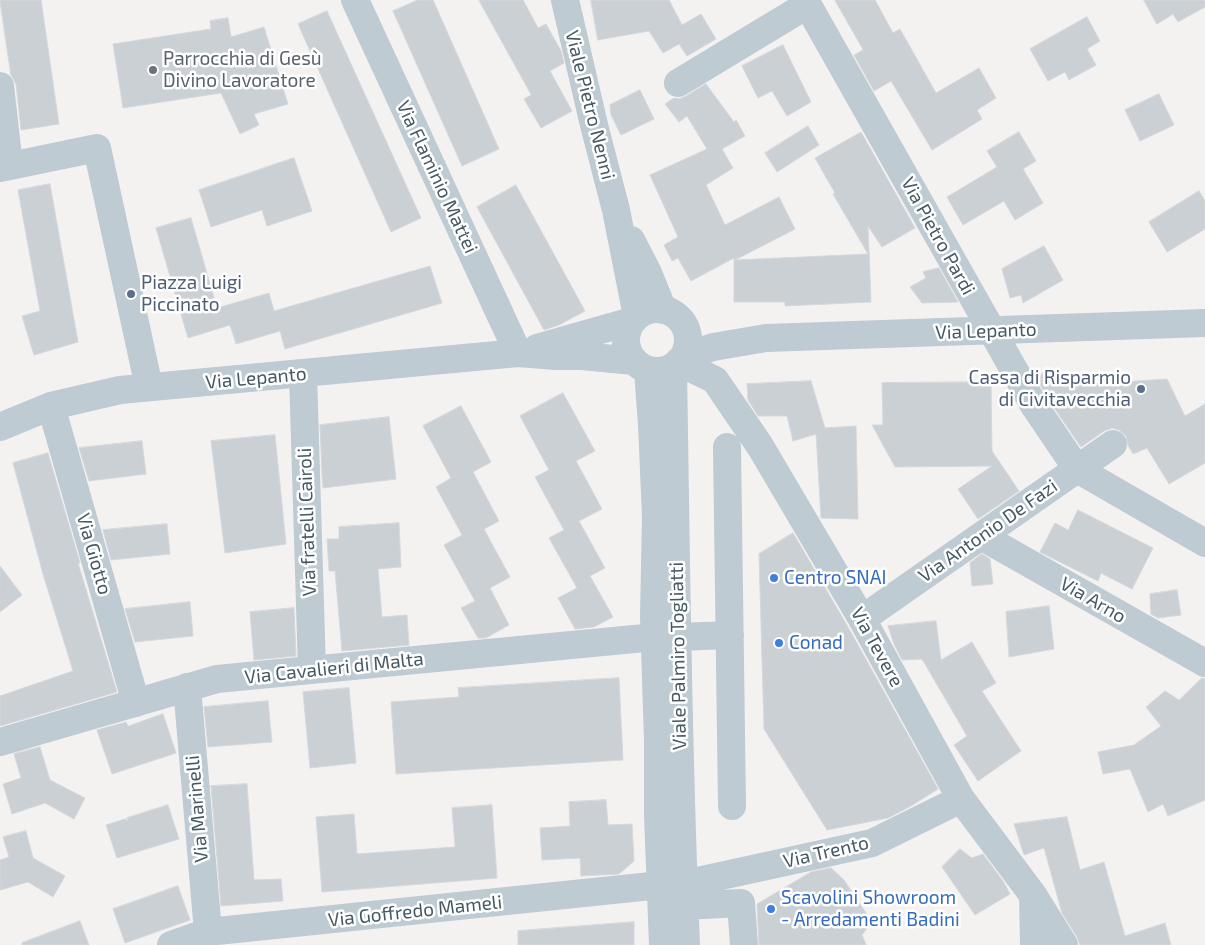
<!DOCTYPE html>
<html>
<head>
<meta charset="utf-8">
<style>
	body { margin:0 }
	canvas { display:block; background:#f4f1f1 }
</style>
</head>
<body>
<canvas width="1205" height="945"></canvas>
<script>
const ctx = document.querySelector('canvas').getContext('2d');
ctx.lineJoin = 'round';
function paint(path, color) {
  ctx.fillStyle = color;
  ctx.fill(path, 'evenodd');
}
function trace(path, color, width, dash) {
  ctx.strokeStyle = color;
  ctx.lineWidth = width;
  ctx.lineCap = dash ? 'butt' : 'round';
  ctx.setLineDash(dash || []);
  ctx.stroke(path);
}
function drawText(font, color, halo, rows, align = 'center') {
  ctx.font = font + ' "Exo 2",sans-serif';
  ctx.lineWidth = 5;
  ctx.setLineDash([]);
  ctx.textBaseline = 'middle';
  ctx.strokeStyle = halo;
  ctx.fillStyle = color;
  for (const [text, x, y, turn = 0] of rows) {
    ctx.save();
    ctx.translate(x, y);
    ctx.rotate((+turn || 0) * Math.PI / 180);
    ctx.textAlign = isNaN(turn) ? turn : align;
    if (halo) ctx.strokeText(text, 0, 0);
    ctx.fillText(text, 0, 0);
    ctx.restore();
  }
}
const building = new Path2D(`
	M0,0H41L59,124L21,130L16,84L11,75Z
	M418,0H433L499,149L462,166L393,11Z
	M479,0H523L538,28L546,24L561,51L564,63L550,71L572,111L541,128L524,99L531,95Z
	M591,0H669L682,25L701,14L716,39L687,56L679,44L663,53L649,31L598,40Z
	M835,0H875L893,33L900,29L936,93L979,68L996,98L977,110L982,119L932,150L891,81L874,91L854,55L863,50Z
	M1144,0H1205V7L1178,22L1173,14L1157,24Z
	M327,11L421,218L391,232L298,24Z
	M1087,17L1100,41L1087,49L1096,65L1069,80L1065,72L1048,81L1030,49Z
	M228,18L231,37L264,27L288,104L254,114L259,125L240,134L221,93L123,108L113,44L211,29L210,21Z
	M783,45L811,102L787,116L772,91L758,98L742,66Z
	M706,84L734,122L736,120L745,136L722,149L733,168L706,185L725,225L779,197L795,229L735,260L868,254L833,194L835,193L815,158L861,132L915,228L882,247L868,226L871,302L785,306V302H734V258L691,281L678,258L672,261L664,245L678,237L650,175L707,149L687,116L679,122L665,104L674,98L679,99L686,96Z
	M640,90L654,119L621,135L611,115L610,105Z
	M1159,94L1174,125L1140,141L1125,110Z
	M808,126L819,145L777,172L765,153Z
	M1019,132L1036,161L1023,169L1043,203L1015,220L1004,201L963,225L947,197L997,167L987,151Z
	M294,158L312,211L267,226L262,210L211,227L199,190Z
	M50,184L78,342L34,355L22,316L40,311L18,190Z
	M516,185L585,311L559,325L544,330L477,207Z
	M1199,191L1205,201V229L1167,252L1149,222Z
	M191,218L217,308L269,293L274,311L430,266L442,303L285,349L280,331L236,344L230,325L188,338L156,228Z
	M1044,246L1063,280L1023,303L1021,295L1010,298L1002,269Z
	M939,268L958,302L922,303L910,287L926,278L923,272Z
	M1044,372L1084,374L1089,384L1167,379L1185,416L1205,404V463L1169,484L1147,448L1133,454L1128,445L1126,436L1119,430L1112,428L1104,431L1081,447L1048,399L1037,379Z
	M811,381L825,428L856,426L858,519L821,518L816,434L793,441L787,416H758L748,400L747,384Z
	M991,382L992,451L1019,491L978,519L958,489L992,466L895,467L872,425H883L882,383Z
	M563,393L595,451L576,461L602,509L579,521L605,568L590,576L613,617L594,627L575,629L558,598L577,588L549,538L564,530L535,477L549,470L520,416Z
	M461,406L491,462L473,472L499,521L484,529L510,577L490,588L509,625L486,638H478L461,608L475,601L444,545L462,535L436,487L451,478L423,426Z
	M389,417L396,479L323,488L322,474L320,425Z
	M275,435L286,544L225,553L211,441Z
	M142,441L146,474L89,481L79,448Z
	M48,453L80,563H78L117,692L0,726V696L73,671L43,574L13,463Z
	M1078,510L1153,548L1132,589L1101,573L1098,581L1040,552L1055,523L1068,530Z
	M399,523L401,567L378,569L382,617L407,615L409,645L342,651L335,571H329L327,539H339V527Z
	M167,524L170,554L111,560L103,530Z
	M793,533L848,627L938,789L911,806L888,818L827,830L764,729L759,554Z
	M982,554L990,559L993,584L972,586L970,563Z
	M0,566L22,595L0,612Z
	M1177,590L1181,615L1158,618L1151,614L1150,594Z
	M190,602L193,636L135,642L125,609Z
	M1049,606L1054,649L1009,657L1006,612Z
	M294,608L296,656L254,660L250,612Z
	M936,621L941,660L972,642L996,683L982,691L1021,751L978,781L954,745L967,736L922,659L902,660L894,644L888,626Z
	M619,678L623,760L396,774L391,702L459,697L458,688Z
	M1202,678L1205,679V800L1168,816L1163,804L1148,812L1130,769L1103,774L1098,752L1134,745L1161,726L1146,707L1165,691L1179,700Z
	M349,688L356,763L310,768L303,692Z
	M268,701L272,742L208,747L204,707Z
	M163,714L176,753L112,774L97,730L126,722L128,726Z
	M40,747L50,780L85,798L74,819L45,803L12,814L3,784L21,778L14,754Z
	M247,784L254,880L281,879L283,901L221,906L211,786Z
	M606,800L608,825L632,824L634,861L619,874L581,876L580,858L542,860L540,828L570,826L569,802Z
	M168,805L179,839L117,858L106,825L125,819L128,821L127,818Z
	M492,805L497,878L322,892L316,817L354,814L357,854L455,847L452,808Z
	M1067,817L1080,870L1104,862L1125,936L1165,923L1171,945H1080L1077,937L1062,913L1044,848L1024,855L1014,824Z
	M26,831L33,858L65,876L53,897L28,882L0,890V860L9,857L3,837Z
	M960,849L972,858L983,854L1003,881L1010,894L975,915L942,867Z
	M831,868L844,880L872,922L862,935L866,945H759L757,904L811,872Z
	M178,886L190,920L125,943L113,909Z
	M80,921L89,945H22V943Z
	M634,922V945H518V931Z`);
paint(building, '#cad0d4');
trace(building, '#d5d8dd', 1);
trace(new Path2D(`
	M355,0L518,353
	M565,0L594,125L616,210L637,316
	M805,0L1035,407L1077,469L1205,543
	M678,83L807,5
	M0,86L9,166
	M0,168L97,148L149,387
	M631,240L648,273L663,310
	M626 340a31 31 0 1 1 62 0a31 31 0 1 1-62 0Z
	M537,348L632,321
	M683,357L713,347L766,338L1205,323
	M678,362L715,380L760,446L862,619L961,799L1033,895L1064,945
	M673,367C676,559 678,752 686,945
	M648,370L652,425L656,517L654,617L658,741V815L663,945
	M303,374L312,670
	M51,406L136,703
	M0,427L51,406L120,390L518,353L556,356H582L634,361
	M727,447L732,806
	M981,536L1205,663
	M862,619L1113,444
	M187,687L208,932
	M0,742L217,679L655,637H677L730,635
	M1033,895L1034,945
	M684,906L741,903L744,945
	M171,945L208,932L661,885L684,884L872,843L961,799`), '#becbd2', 28);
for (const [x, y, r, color] of [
	[153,70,5,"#6b7280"],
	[131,294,5,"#5c6f8a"],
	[1141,389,5,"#5c6f8a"],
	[774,578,5,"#3f7fe0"],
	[779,643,5,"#3f7fe0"],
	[771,909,5,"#3f7fe0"]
]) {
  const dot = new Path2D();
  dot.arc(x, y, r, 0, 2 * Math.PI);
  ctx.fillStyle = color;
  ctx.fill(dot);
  trace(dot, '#fff', 2);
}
drawText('19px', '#5b616d', '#fff', [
	["Parrocchia di Gesù",163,59],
	["Divino Lavoratore",163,81]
], 'left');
drawText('19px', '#465861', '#fff', [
	["Viale Pietro Nenni",590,105,76],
	["Via Flaminio Mattei",437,177,65],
	["Via Pietro Pardi",938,236,61],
	["Via Lepanto",986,331,-2],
	["Via Lepanto",256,378,-5],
	["Via fratelli Cairoli",307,522,-92],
	["Via Antonio De Fazi",988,531,-35],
	["Via Giotto",94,554,74],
	["Via Arno",1093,600,30],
	["Via Tevere",877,647,61],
	["Viale Palmiro Togliatti",678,656,-91],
	["Via Cavalieri di Malta",334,668,-6],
	["Via Marinelli",197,809,-95],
	["Via Trento",826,852,-13],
	["Via Goffredo Mameli",415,911,-6]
]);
drawText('19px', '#4e5e75', '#fff', [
	["Piazza Luigi",141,283],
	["Piccinato",141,305],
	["Cassa di Risparmio",1131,378,"right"],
	["di Civitavecchia",1131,400,"right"]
], 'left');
drawText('19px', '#366cbe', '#fff', [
	["Centro SNAI",784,578],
	["Conad",789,643],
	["Scavolini Showroom",781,898],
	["- Arredamenti Badini",781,920]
], 'left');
</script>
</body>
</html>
